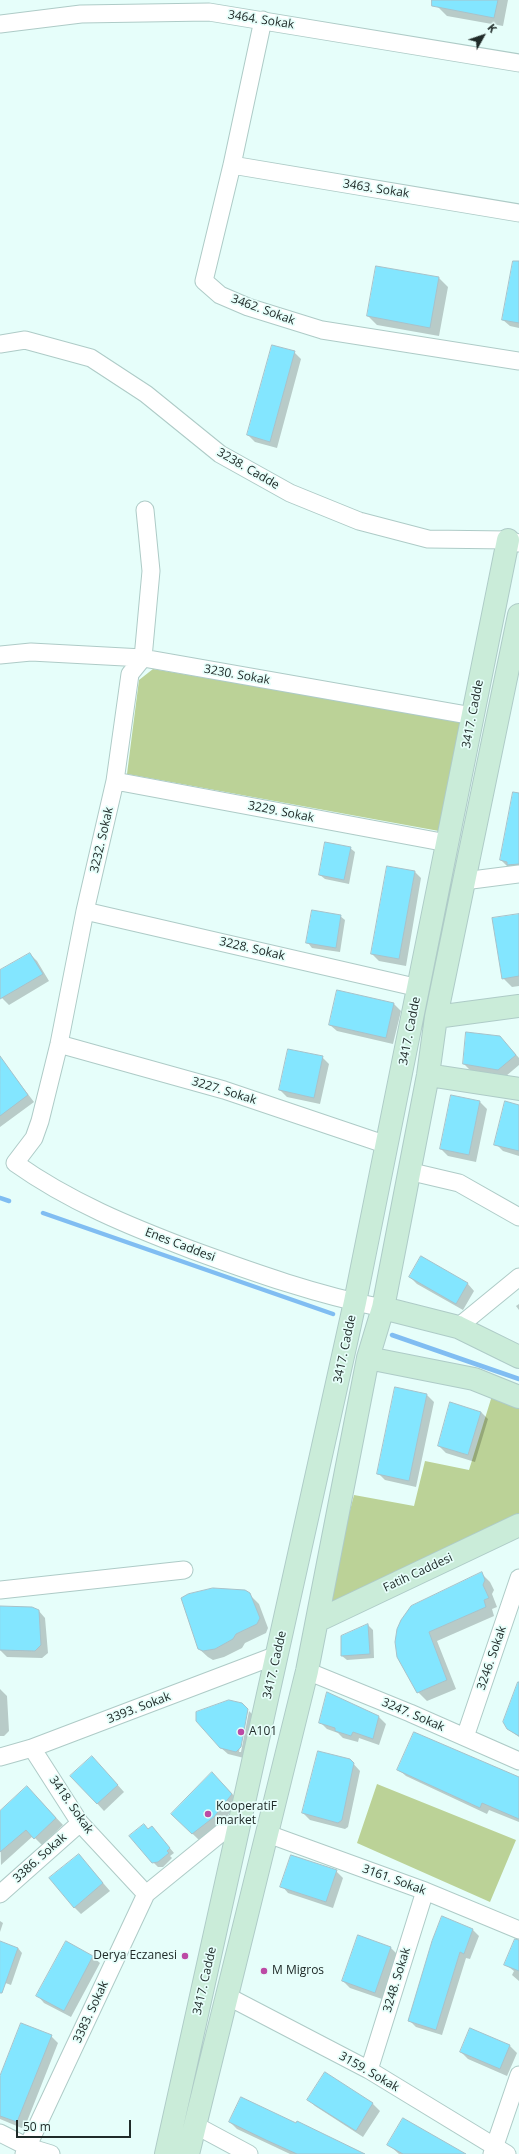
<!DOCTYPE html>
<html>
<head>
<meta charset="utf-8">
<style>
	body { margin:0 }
	#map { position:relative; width:519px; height:2154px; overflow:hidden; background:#e6fefa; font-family:"Open Sans",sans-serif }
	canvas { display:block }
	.north { position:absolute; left:463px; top:16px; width:40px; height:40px; -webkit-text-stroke:3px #e6fefa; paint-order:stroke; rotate:50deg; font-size:11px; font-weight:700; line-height:16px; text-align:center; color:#202b29 }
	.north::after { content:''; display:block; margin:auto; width:14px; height:18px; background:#202b29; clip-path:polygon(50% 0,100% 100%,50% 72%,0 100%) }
	.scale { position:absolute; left:16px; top:2120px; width:115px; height:18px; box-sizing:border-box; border:2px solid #202b29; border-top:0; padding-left:5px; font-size:12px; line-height:14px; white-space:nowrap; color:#202b29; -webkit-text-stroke:3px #e6fefa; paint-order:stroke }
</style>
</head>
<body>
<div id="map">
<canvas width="519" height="2154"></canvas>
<div class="north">K</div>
<div class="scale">50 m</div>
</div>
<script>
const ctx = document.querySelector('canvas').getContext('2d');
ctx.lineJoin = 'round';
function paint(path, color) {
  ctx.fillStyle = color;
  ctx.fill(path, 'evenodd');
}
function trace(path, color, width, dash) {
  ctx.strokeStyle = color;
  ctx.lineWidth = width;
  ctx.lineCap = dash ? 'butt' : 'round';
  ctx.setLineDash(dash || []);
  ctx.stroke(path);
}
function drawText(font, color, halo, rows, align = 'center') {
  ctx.font = font + ' "Open Sans",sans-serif';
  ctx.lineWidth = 3.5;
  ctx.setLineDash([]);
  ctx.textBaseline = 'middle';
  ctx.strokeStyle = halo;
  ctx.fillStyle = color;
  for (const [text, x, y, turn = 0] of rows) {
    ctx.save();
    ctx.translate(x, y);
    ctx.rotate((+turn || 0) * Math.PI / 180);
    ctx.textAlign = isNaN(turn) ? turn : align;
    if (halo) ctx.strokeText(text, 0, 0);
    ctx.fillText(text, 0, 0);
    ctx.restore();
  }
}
paint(new Path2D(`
	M153,669L461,721L439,831L127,774L139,680Z
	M495,1386L519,1401V1519L325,1607L354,1495L414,1506L425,1461L469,1470Z
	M377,1784L516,1840L490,1902L357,1843Z`), '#bbd297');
paint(new Path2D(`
	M439,0H508L503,26L447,16L438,7Z
	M519,266V328L510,326L503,320Z
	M377,267L439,278L448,287L439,336L377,325L368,316Z
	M294,352L301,359L277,448L255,442L248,435Z
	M519,812V872L508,867L501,860Z
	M350,848L355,852L349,884L325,879L320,875Z
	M415,872L421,878L406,966L379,961L372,954Z
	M519,914V986L512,987L503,978Z
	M340,916L345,920L340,952L312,948L308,943Z
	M30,954L37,961L49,981L9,1005L0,996V971Z
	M338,991L394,1004L401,1011L393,1044L337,1031L330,1025Z
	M500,1037L519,1058V1065L506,1076L471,1071L464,1064Z
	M322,1057L329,1064L320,1104L287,1097L280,1090Z
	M4,1063L34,1102L0,1127V1066Z
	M452,1096L480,1102L487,1109L476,1162L448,1156L441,1149Z
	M519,1106V1156L503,1151L496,1144Z
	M421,1257L468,1284L474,1291L463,1310L417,1284L410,1277Z
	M519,1304V1310L516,1306Z
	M427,1395L434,1402L416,1487L385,1480L378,1473Z
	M481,1412L488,1419L475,1462L446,1453L439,1446Z
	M481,1573L490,1582L494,1590L492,1594L497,1607L492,1609L494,1616L437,1641L456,1689L427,1701L418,1692L398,1657Z
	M249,1594L259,1604L268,1628L266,1633L245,1643L242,1648L224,1657L213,1660L208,1657L198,1648Z
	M0,1607L38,1610L45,1618L48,1653L42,1658L7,1657L0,1650Z
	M368,1625L373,1630L374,1658L347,1660L342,1656V1637Z
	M0,1689L7,1696L9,1731L4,1736H0Z
	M519,1697V1737L508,1729Z
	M247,1709L239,1752H241L249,1711L255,1717L244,1758L228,1754L220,1747Z
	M379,1717L386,1724L379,1745L359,1738L358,1742L343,1738L338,1733L327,1729L320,1722Z
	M350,1760L360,1771L348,1827L345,1829L310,1820L303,1813Z
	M99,1764L124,1792L104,1811L72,1776Z
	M399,1770L519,1778V1822L489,1810L487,1814L406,1776Z
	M219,1780L239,1801L221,1824L199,1840L172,1814Z
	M34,1794L63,1825L42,1845L33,1836L1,1865L0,1812Z
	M154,1829L174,1853L170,1856L172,1858L163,1867H158L153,1862Z
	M79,1855L110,1891L81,1914L74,1907Z
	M336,1871L343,1878L333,1908L288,1893L282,1886Z
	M0,1921L3,1923L0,1932Z
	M473,1930L479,1936L470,1959L466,1958L442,2035L416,2027L410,2021Z
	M0,1942L18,1948L22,1953L11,1985L0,1981Z
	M391,1948L398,1955L382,1999L350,1988L343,1981Z
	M519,1948V1981L512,1975L514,1971L505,1964Z
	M93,1957L100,1963L71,2017L44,2003L38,1996Z
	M471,2030L510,2046L517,2053L507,2076L468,2059L461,2052Z
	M51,2036L58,2043L24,2129L0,2119V2078Z
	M325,2073L373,2104L380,2111L363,2137L315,2106L308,2099Z
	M230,2122L358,2154H290L237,2129Z
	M389,2145L465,2154H399Z`), '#0003');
trace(new Path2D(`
	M0,1198L9,1201
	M43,1213L333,1314
	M392,1335L519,1379`), '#80bdf2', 4.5);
const building = new Path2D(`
	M432,0H498L494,18L432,6Z
	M513,261H519V323L502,320Z
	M376,266L439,277L430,328L367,316Z
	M272,345L295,351L270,442L247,435Z
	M513,792L519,793V864L507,865V862L500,860Z
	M325,842L351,847L344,880L319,875Z
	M387,866L415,871L399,959L371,954Z
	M312,910L341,915L336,948L306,943Z
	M519,914V976L502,979L492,918Z
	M30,953L43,974L0,999V970Z
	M337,990L394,1003L386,1038L329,1025Z
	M466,1032L500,1036L516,1055L498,1070L463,1064Z
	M288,1049L323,1056L314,1098L279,1090Z
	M0,1056L28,1095L0,1116Z
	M451,1095L480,1101L469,1155L440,1149Z
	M505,1101L519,1105V1151L494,1145Z
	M421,1256L468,1283L456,1304L409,1277Z
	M395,1387L427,1394L409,1481L377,1474Z
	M450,1402L481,1412L468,1455L438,1446Z
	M482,1572L485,1580L483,1585L489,1598L484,1600L486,1607L429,1632L447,1680L417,1693L397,1657L395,1642L397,1629L401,1620L411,1606Z
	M213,1588L245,1590L250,1593L260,1618L257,1624L236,1634L233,1639L215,1649L203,1651L198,1649L181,1598L188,1594Z
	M0,1606L32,1607L39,1610L41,1645L35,1651L0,1650Z
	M368,1624L370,1654L341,1656V1636Z
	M518,1682H519V1736L507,1729L503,1722Z
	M327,1692L379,1716L373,1739L353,1732L351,1736L335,1731V1728L319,1723Z
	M229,1700L242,1703L248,1709L241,1747L236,1752L220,1748L196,1721V1712Z
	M414,1732L519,1777V1819L482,1803L480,1808L397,1770Z
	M318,1751L350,1759L354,1763L342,1820L338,1823L302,1813Z
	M92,1756L118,1785L97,1804L70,1776Z
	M212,1772L232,1794L214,1817L192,1834L171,1814Z
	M27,1786L56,1818L34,1839L26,1830L0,1852V1811Z
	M144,1824L148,1829L152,1826L170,1848L167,1851L169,1853L158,1862L152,1863L129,1836Z
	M79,1854L103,1883L74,1908L49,1878Z
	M291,1855L337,1870L326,1902L280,1887Z
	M442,1916L473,1929L464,1954L460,1952L436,2030L408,2021L432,1941Z
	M358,1935L391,1947L375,1993L342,1981Z
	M515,1939L519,1940V1971L504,1965Z
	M0,1941L18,1948L2,1993H0Z
	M66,1941L93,1956L64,2011L36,1996Z
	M21,2023L52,2035L17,2122L0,2116V2076Z
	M470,2028L510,2045L500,2069L460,2052Z
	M325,2072L373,2103L356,2131L307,2100Z
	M241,2097L296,2123L297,2121L365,2154H297L266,2140L229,2122Z
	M403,2118L466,2154H403L387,2145Z`);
paint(building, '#83e6ff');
trace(building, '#a7c2ca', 1);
const street = new Path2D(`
	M263,20L232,165L204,281L220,295L248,307L322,330L519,361
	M0,24L81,14L209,12L519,63
	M232,165L519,213
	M0,344L25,340L91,358L146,394L220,454L290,493L359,521L428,539L508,540L519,543
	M145,510L151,571L143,658L130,674L115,781L85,911L59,1044L40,1121L34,1138L15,1163C70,1202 129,1226 192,1250C255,1273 317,1295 383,1308
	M0,655L31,652L143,658L473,716
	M115,781L447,843
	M464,881L519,874
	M85,911L419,988
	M59,1044L224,1090L387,1145
	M408,1171L459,1183L519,1217
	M458,1327L519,1277
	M0,1590L184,1570
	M307,1671L410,1713L519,1761
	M465,1737L519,1578
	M32,1748L80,1823L146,1894
	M0,1757L32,1748L277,1655
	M268,1834L425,1891L519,1930
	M0,1894L80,1823
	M227,1996L369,2070L507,2154
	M369,2070L425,1891
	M195,2125L249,2154
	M0,2133L28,2147L51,2154
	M24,2154L146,1894L242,1816
	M492,2154L519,2075`);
const secondary = new Path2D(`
	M436,1017L519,1006
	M428,1075L519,1089
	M383,1308L458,1327L519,1357
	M368,1358L474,1379L519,1397
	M317,1621L519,1525
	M166,2154L355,1302L508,540
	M188,2154L307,1671L368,1358L383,1308L428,1075L436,1017L519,615`);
trace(street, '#aecbc7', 19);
trace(secondary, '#aecbc7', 24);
trace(street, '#fff', 17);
trace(secondary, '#caecd9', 22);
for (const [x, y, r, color] of [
	[241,1732,4,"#bc4aa5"],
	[208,1814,4,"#bc4aa5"],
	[185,1956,4,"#bc4aa5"],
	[264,1971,4,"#bc4aa5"]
]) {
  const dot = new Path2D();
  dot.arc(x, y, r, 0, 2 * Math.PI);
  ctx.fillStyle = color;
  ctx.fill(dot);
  trace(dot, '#e6fefa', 1.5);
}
drawText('12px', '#202b29', '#e6fefa', [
	["3464. Sokak",261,20,9],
	["3463. Sokak",376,189,9],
	["3462. Sokak",263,310,20],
	["3238. Cadde",248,469,30],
	["3230. Sokak",237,675,10],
	["3417. Cadde",473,714,-79],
	["3229. Sokak",281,812,11],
	["3232. Sokak",102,840,-77],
	["3228. Sokak",252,949,13],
	["3417. Cadde",410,1031,-79],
	["3227. Sokak",224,1091,17],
	["Enes Caddesi",180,1245,21],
	["3417. Cadde",345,1349,-78],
	["Fatih Caddesi",418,1573,-25],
	["3246. Sokak",492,1658,-71],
	["3417. Cadde",275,1665,-77],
	["3393. Sokak",139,1708,-21],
	["3247. Sokak",413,1715,23],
	["3418. Sokak",71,1805,55],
	["3386. Sokak",40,1858,-42],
	["3161. Sokak",394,1880,20],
	["3248. Sokak",397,1980,-73],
	["3417. Cadde",205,1981,-77],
	["3383. Sokak",91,2012,-65],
	["3159. Sokak",369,2072,30]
]);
drawText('12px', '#202b29', '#e6fefa', [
	["A101",249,1732],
	["KooperatiF",216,1807],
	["market",216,1821],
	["Derya Eczanesi",177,1956,"right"],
	["M Migros",272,1971]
], 'left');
</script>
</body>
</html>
